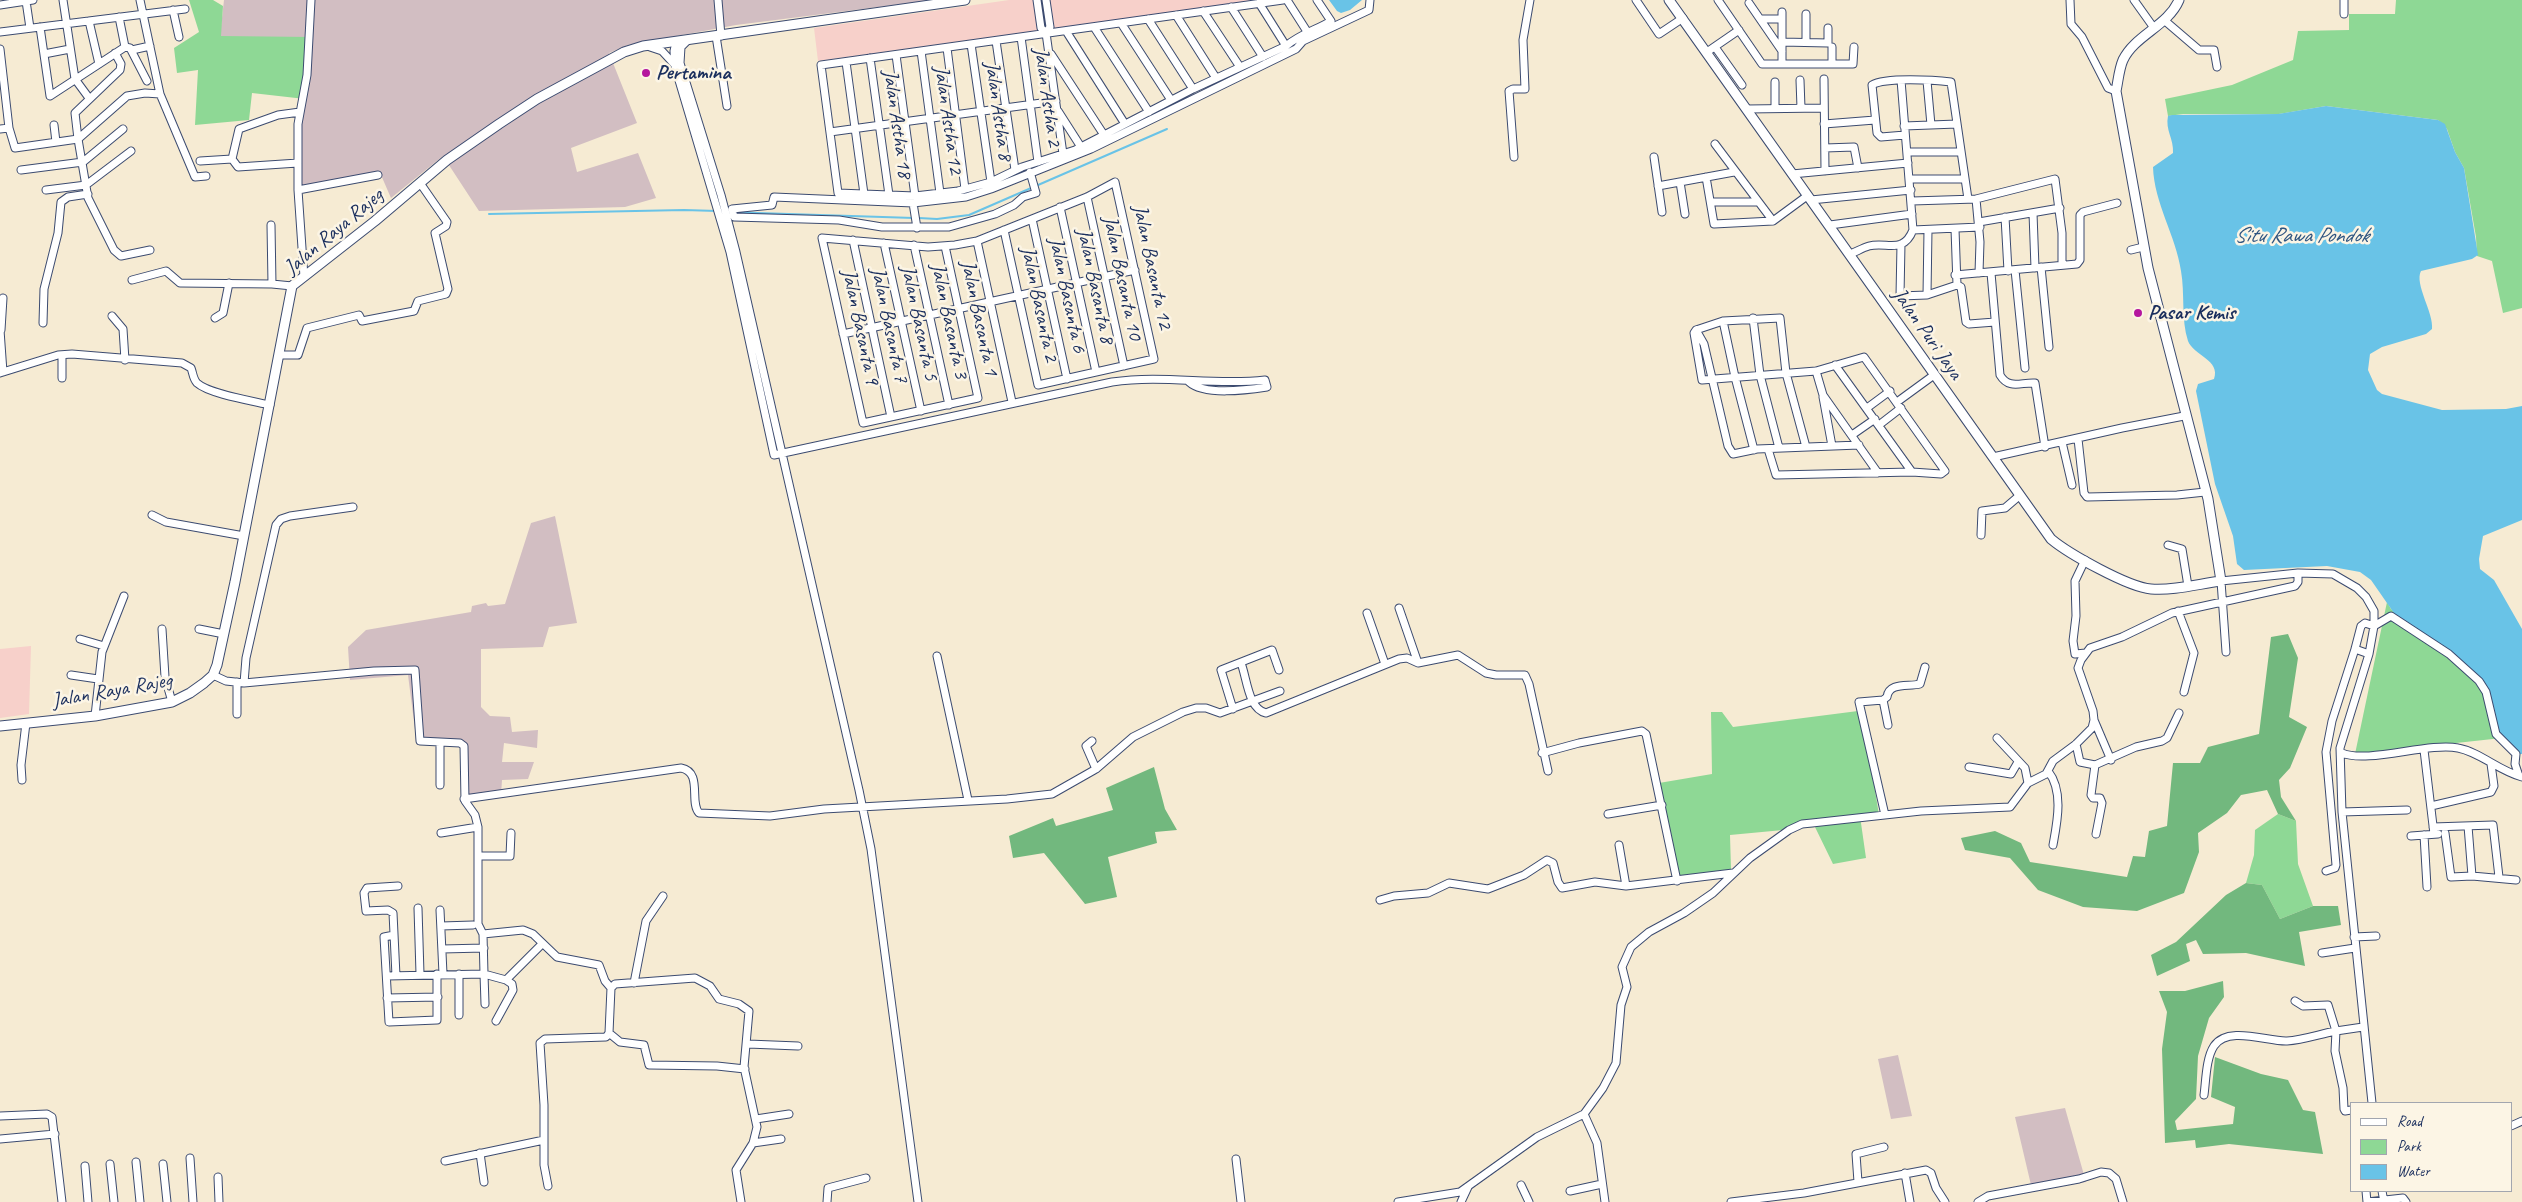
<!DOCTYPE html>
<html>
<head>
<meta charset="utf-8">
<style>
	body { margin:0 }
	#map { position:relative; width:2522px; height:1202px; overflow:hidden; background:#f6ebd3; font-family:Caveat,sans-serif }
	canvas { display:block }
	.legend { position:absolute; left:2350px; top:1102px; width:162px; height:90px; box-sizing:border-box; background:#fcf5e5; border:1px solid #a2a6af; margin:0; padding:6px 9px; list-style:none; font-size:15px; color:#1b2f5e }
	.legend li { display:flex; align-items:center; gap:10px; height:25px }
	.legend b { width:25px; border:1px solid #a2a6af }
</style>
</head>
<body>
<div id="map">
<canvas width="2522" height="1202"></canvas>
<ul class="legend">
<li><b style="height:6px;background:#fff"></b>Road</li>
<li><b style="height:14px;background:#8ed895"></b>Park</li>
<li><b style="height:14px;background:#69c3e7"></b>Water</li>
</ul>
</div>
<script>
const ctx = document.querySelector('canvas').getContext('2d');
ctx.lineJoin = 'round';
function paint(path, color) {
  ctx.fillStyle = color;
  ctx.fill(path, 'evenodd');
}
function trace(path, color, width, dash) {
  ctx.strokeStyle = color;
  ctx.lineWidth = width;
  ctx.lineCap = dash ? 'butt' : 'round';
  ctx.setLineDash(dash || []);
  ctx.stroke(path);
}
function drawText(font, color, halo, rows, align = 'center') {
  ctx.font = font + ' Caveat,sans-serif';
  ctx.lineWidth = 5;
  ctx.setLineDash([]);
  ctx.textBaseline = 'middle';
  ctx.strokeStyle = halo;
  ctx.fillStyle = color;
  for (const [text, x, y, turn = 0] of rows) {
    ctx.save();
    ctx.translate(x, y);
    ctx.rotate((+turn || 0) * Math.PI / 180);
    ctx.textAlign = isNaN(turn) ? turn : align;
    if (halo) ctx.strokeText(text, 0, 0);
    ctx.fillText(text, 0, 0);
    ctx.restore();
  }
}
paint(new Path2D(`
	M1009,0H1257L818,61L814,28Z
	M31,646L29,714L0,718V649Z`), '#f7d0ca');
paint(new Path2D(`
	M224,0H934L736,25L628,45L609,53L637,123L571,148L577,172L638,153L656,198L625,207L479,211L443,156L391,198L381,175L302,191L297,142L307,88L220,36Z
	M555,516L577,623L549,627L543,647L481,649V707L490,716L510,717L512,732L538,730L537,748L504,743L502,762H534L528,779L502,780L501,795L467,800L466,745H417L408,675L350,680L348,647L366,630L471,612L472,606L486,603L488,606L505,604L531,523Z
	M1898,1055L1912,1116L1891,1119L1878,1059Z
	M2065,1108L2086,1182L2069,1185H2031L2015,1117Z`), '#d2bec2');
paint(new Path2D(`
	M189,0H213L223,6L221,36L312,37L305,99L252,93L249,120L195,125L198,70L177,73L174,48L199,32Z
	M2396,0H2522V308L2503,313L2492,261L2477,256L2476,237L2464,168L2455,152L2447,129L2438,120L2326,106L2279,114H2183L2168,116L2165,99L2232,85L2293,60L2298,31L2349,30V14H2395Z
	M2387,602L2391,609L2481,679L2488,689L2502,738L2355,754Z
	M1858,711L1872,772L1879,815L1860,816L1866,858L1833,864L1815,827L1730,835L1731,870L1679,879L1659,783L1712,774L1711,712H1722L1733,727Z
	M2278,814L2296,821L2298,864L2313,906L2280,919L2262,885L2246,883L2254,855L2255,830Z`), '#8ed895');
paint(new Path2D(`
	M2288,634L2298,658L2289,717L2307,727L2290,768L2279,780L2281,797L2296,821L2278,814L2267,790L2241,795L2227,813L2198,833L2199,852L2184,893L2137,911L2083,907L2038,890L2010,858L1965,850L1961,838L1995,831L2021,843L2030,862L2127,877L2133,856L2145,857L2149,831L2167,826L2173,763H2200L2208,747L2259,734L2271,637Z
	M1154,767L1165,809L1177,830L1155,832L1157,843L1108,857L1117,897L1085,904L1044,853L1013,858L1009,836L1053,818L1056,826L1113,810L1106,788Z
	M2246,883L2262,885L2280,919L2313,906H2338L2341,925L2299,932L2305,966L2246,953L2203,954L2196,940L2186,944L2190,961L2157,976L2151,955L2176,942L2226,895Z
	M2223,981L2224,997L2209,1018L2198,1056L2196,1099L2175,1121L2177,1130L2233,1124L2235,1107L2211,1097L2215,1057L2261,1074L2288,1080L2303,1110L2315,1112L2323,1154L2229,1144L2196,1148L2195,1140L2165,1143L2162,1049L2167,1012L2159,991H2185Z`), '#72b87e');
paint(new Path2D(`
	M1329,0H1362L1350,10L1341,13L1337,11Z
	M2326,106L2438,120L2445,124L2455,152L2464,168L2478,255L2472,259L2421,271C2414,284 2434,313 2432,329L2426,334L2382,347L2370,354L2368,370L2377,390L2382,394L2442,410L2506,409L2522,406V520L2483,536L2479,559L2480,569L2494,580L2522,629V754H2518L2498,734L2488,689L2481,679L2396,616L2371,580L2360,572L2327,566L2244,570L2237,564L2233,536L2215,484L2196,391L2198,384L2214,379C2221,360 2193,355 2188,341C2181,320 2185,293 2181,271C2176,236 2154,203 2153,167L2173,153C2174,139 2165,130 2168,116L2172,115L2278,114Z`), '#69c3e7');
trace(new Path2D(`
	M726,212L914,218
	M489,214L684,210L717,211
	M919,218L937,219L969,215L1167,129`), '#69c3e7', 2);
const minor = new Path2D(`
	M63,0L75,79L89,98
	M140,0L160,94L195,177L206,176
	M718,0L721,36
	M1037,0L1041,28L1046,33
	M1046,0L1050,27L1046,33
	M1283,0L821,65L838,193L915,196L958,191L991,182L1022,167L1075,150L1193,89L1286,46C1300,34 1316,30 1331,21L1317,0
	M1287,0L1308,33
	M1636,0L1659,34L1683,18
	M1718,0L1762,64H1853L1854,47
	M2070,0L2071,24L2082,37L2108,88L2116,91
	M2134,0L2154,28
	M2344,0V14
	M26,1L30,28
	M1259,3L1286,46
	M1749,3L1782,51
	M0,5L33,0
	M1231,7L1263,57
	M173,10L179,37
	M1203,11L1240,67
	M1782,12V64
	M1806,14V42
	M1176,15L1216,78
	M119,17L125,47
	M1148,19L1193,89
	M1761,19H1782
	M2164,20L2199,50H2214L2217,67
	M89,21L99,64
	M1121,23L1171,100
	M40,27L50,96L125,47L130,48L147,81
	M1094,27L1149,112
	M1066,31L1125,124
	M0,32L185,9
	M1046,33L1063,154
	M716,36L727,106
	M1021,37L1038,162
	M687,41L681,47L680,63L721,195L736,252L859,790L871,849L918,1202
	M996,41L1015,170
	M676,42L674,51L675,67L730,252L774,455L1112,382C1164,374 1213,386 1265,380L1267,387C1247,390 1204,396 1189,382
	M1782,42L1828,43V28
	M971,44L991,182
	M650,47L662,51L674,64
	M1715,47L1742,85
	M947,48L965,189
	M0,49L9,128L15,148L78,139L88,198L114,250L121,256L150,250
	M132,50L150,46
	M921,51L940,193
	M1707,52L1739,30
	M44,54L70,49
	M1051,54L1104,135
	M896,55L915,196
	M870,58L889,195
	M846,62L864,194
	M1832,64V47
	M1824,79L1825,171
	M1800,80L1801,108
	M1927,81L1931,125
	M1775,108V82
	M1747,109L1824,108
	M1058,111L1081,147
	M1824,124L1875,120
	M54,125L56,142
	M1904,126L1957,124
	M0,129L9,128
	M830,132L1056,101
	M1905,135L1881,137L1877,133L1872,85C1885,77 1935,80 1951,82L1968,199
	M78,139L75,113L120,70L121,64L115,53
	M78,139L127,96L145,93L160,94
	M1715,144L1773,221
	M1825,148L1854,147L1858,168
	M1907,152H1961
	M1514,157L1509,91L1513,89H1525L1523,40L1530,0
	M1654,157L1662,212
	M200,161L232,159
	M298,163L238,167L232,159L239,129L278,115L300,112
	M21,170L83,162L123,129
	M1030,172L1036,193L1023,197L1014,205L995,214L949,227H882L839,220L734,217L732,209L772,205L774,197L913,203L966,197L991,189L1091,149L1296,49L1303,41L1369,10L1370,0
	M1792,174L1908,163
	M1706,177L1714,224L1773,221L1807,196
	M1910,179H1965
	M1680,182L1685,214
	M1658,186L1734,172
	M46,190L86,185L131,151
	M298,190L378,175
	M1087,197L1124,366
	M1976,199L1980,242L1979,273
	M1811,200L1911,190
	M1912,201L1976,199L2055,179L2062,233V265
	M1711,202H1758
	M913,203L917,228
	M1060,207L1096,372
	M2033,213L2035,268
	M2005,217L2008,271
	M1032,219L1067,379
	M1979,222L2060,208
	M271,225L272,284
	M1830,225L1912,214
	M1955,229L1957,285L1961,287L1966,322L1969,324L1995,322
	M1913,230L1980,227
	M853,240L891,417
	M977,241L1012,402
	M884,243L921,411
	M1901,244L1900,296L1927,295L1957,285
	M914,245L949,405
	M945,246L978,398L863,423L822,238L928,247L955,245L977,241L1087,197L1115,182L1154,359L1038,385L1004,230
	M2131,250L2143,247
	M1850,254C1856,252 1862,248 1869,246C1886,241 1903,255 1913,230L1901,80
	M2041,267L2049,347
	M2015,270L2025,368
	M1991,273L2000,375C2009,390 2021,382 2035,383L2045,447
	M1955,275L2077,264L2080,260V215L2083,212L2117,203
	M304,277L298,190V124L307,75L311,0
	M132,280L166,271L180,283L272,284L292,286
	M1927,295L1928,230
	M112,316L123,329L125,360
	M215,318L223,313L229,283
	M1753,318L1760,375L1779,448
	M1723,321L1735,377L1754,450
	M43,323L44,289L58,233L61,202L68,197L88,194
	M0,330L3,372
	M1,330L3,298
	M1696,330L1694,333L1702,380L1816,371L1864,357L1945,471L1941,474L1912,472L1776,475L1768,449
	M1696,330L1704,344L1728,446L1733,454L1757,449L1859,445
	M1696,330L1723,321L1780,318L1786,373L1806,447
	M843,334L1135,270
	M62,355V378
	M279,355H298L307,328L359,315L362,321L414,311L418,301L446,294L448,289L435,233L446,226L447,222L420,183
	M1835,365L1912,472
	M1816,371L1823,395L1878,473
	M0,373L58,355L72,354L182,363L191,368C193,373 193,379 197,383C209,394 253,401 270,405
	M1823,397L1832,446
	M1897,402L1934,375
	M1867,408L1890,391
	M1879,425L1901,408
	M1852,435L1875,419
	M2078,439L2084,493L2087,497L2177,495L2205,492
	M2062,442L2072,485
	M1993,457L2122,428L2184,416
	M152,515L166,522L244,536
	M1981,535L1982,511L2005,508L2019,496
	M2168,545L2182,549L2188,586
	M2085,560L2075,581L2076,616L2073,641L2075,654L2086,653
	M1399,608L1418,663
	M2178,611L2194,653L2184,692
	M1367,613L1385,664
	M162,629L165,677L172,702
	M199,629L224,634
	M80,639L104,646
	M2355,649L2361,626L2365,623L2374,626L2391,616L2449,654L2479,681L2486,692L2496,734L2516,754L2515,764L2519,776
	M2226,652L2221,581L2298,573L2333,574L2357,588L2366,597L2374,611V626L2369,654L2340,748L2342,812L2372,1103
	M937,656L968,800
	M1241,663C1247,678 1248,709 1266,713L1399,659L1407,658L1418,663L1458,655L1486,673L1496,675H1525L1529,684L1548,771
	M71,675L98,679
	M213,675L226,681L244,683L374,671L415,670L420,741L460,743L464,746L465,801L475,815L478,827V924L483,934L484,974L387,976
	M237,682V714
	M244,683L246,658L276,525L281,519L290,516L353,507
	M1883,700L1887,697C1889,682 1908,687 1920,684L1925,667
	M1233,709L1221,670L1272,650L1279,670
	M95,716L102,652L124,596
	M2094,720L2111,760
	M1997,738L2025,768L2028,783
	M1092,741L1086,746L1096,769
	M2076,744L2080,762L2095,765L2136,747L2162,741L2167,738L2179,713
	M2424,750L2434,834
	M1542,753L1579,743L1642,731L1646,734L1677,881
	M2342,753C2367,764 2429,742 2458,748C2480,752 2499,771 2522,777
	M2095,765L2091,795L2093,798H2100L2102,803L2096,834
	M1969,767L2011,774L2018,762
	M2048,771C2064,791 2057,823 2053,845
	M22,780L21,765L26,723
	M440,785V742
	M464,799L681,768C703,772 689,802 699,813L770,816L824,809L1007,799L1052,794L1096,769L1133,737L1183,712L1196,708H1206L1220,713L1280,691
	M2431,806L2491,792L2494,786L2491,764
	M2342,812L2407,810
	M1608,814L1662,805
	M1885,815L1859,702L1883,700L1888,725
	M2468,826L2472,876
	M2433,827L2493,825L2499,877
	M441,833L478,827
	M2445,833L2451,877L2472,876L2516,880
	M2424,835L2427,887
	M2411,836L2438,834
	M1619,845L1626,886
	M480,856H510L511,833
	M2326,871L2335,868L2336,865L2326,752L2332,721L2355,649L2369,654
	M1380,900L1394,896L1428,893L1449,883L1488,889L1524,875L1547,860L1553,863L1558,882L1562,888L1595,882L1626,886L1733,873
	M418,908L420,974
	M440,910L443,974
	M441,926L473,925
	M483,934L523,930L533,934L557,957L599,965L605,981L611,988L615,984L695,978L710,986L719,999L739,1004L749,1011L744,1067L757,1127L753,1143L736,1170L741,1202
	M394,935L384,937L389,1022L437,1020V974
	M2354,937L2376,936
	M442,949L484,948
	M2322,953L2355,948
	M396,976L393,913L388,910L366,911L364,893L367,888L398,886
	M634,983L646,921L663,896
	M387,998L438,997
	M2295,1001L2303,1006L2328,1005L2336,1031L2363,1027
	M485,1004L484,974L506,980L540,946
	M459,1015V974
	M496,1021L513,990L512,984L506,980
	M609,1033L620,1042L644,1045L649,1065L717,1066L745,1069
	M748,1044L798,1046
	M2204,1095C2206,1080 2206,1058 2214,1046C2228,1025 2268,1042 2287,1041C2303,1040 2320,1034 2336,1031L2335,1051L2343,1088L2344,1109L2345,1111L2351,1110
	M1584,1114L1597,1143L1605,1202
	M0,1116L47,1114L52,1117L62,1202
	M756,1119L789,1114
	M2511,1126L2522,1121
	M0,1139L55,1134
	M544,1140V1165L548,1186
	M753,1143L781,1139
	M480,1153L484,1182
	M190,1158L193,1202
	M1236,1159L1241,1202
	M445,1161L544,1140V1105L540,1043L545,1039L606,1037L609,1033L611,988
	M136,1162L140,1202
	M110,1164L114,1202
	M163,1164L167,1202
	M85,1166L88,1202
	M1905,1173L1910,1202
	M218,1177L219,1202
	M1858,1182L1856,1154L1884,1147
	M1521,1185L1529,1202
	M1570,1191L1602,1184
	M2366,1191L2367,1202
	M2382,1191L2384,1202
	M827,1202L828,1188L866,1178
	M1398,1202L1460,1192L1537,1137L1584,1114L1603,1088L1616,1063L1621,1005L1627,987L1622,967L1631,947L1649,932L1684,913L1713,893L1750,858L1789,830L1802,824L1812,823L1921,811L2010,807L2028,783L2046,774L2053,761L2076,744L2092,728L2094,720L2093,711L2078,668L2081,660L2090,648L2122,637L2172,613L2295,586L2298,582V573
	M1461,1202L1468,1187
	M1731,1202L1804,1193L1926,1170L1931,1173L1936,1188L1945,1202
	M1978,1202L1988,1196L2079,1179L2101,1172L2109,1173L2116,1179L2123,1202
	M2367,1202L2403,1198L2406,1202`);
const tertiary = new Path2D(`
	M1669,0L2051,539C2069,554 2128,587 2151,589C2174,591 2198,584 2221,581L2208,499L2148,268L2116,91C2118,82 2119,69 2123,60C2135,35 2168,26 2179,0`);
const secondary = new Path2D(`
	M0,726L95,716L172,702L190,693L204,683L213,675L217,665L235,582L292,286L375,221L447,160L499,124L537,99L624,52L643,46L965,0`);
trace(minor, '#3c4b70', 9);
trace(tertiary, '#3c4b70', 11);
trace(secondary, '#3c4b70', 11);
trace(minor, '#fff', 7);
trace(tertiary, '#fff', 9);
trace(secondary, '#fff', 9);
for (const [x, y, r, color] of [
	[646,73,5,"#b5179e"],
	[2138,313,5,"#b5179e"]
]) {
  const dot = new Path2D();
  dot.arc(x, y, r, 0, 2 * Math.PI);
  ctx.fillStyle = color;
  ctx.fill(dot);
  trace(dot, '#fcf5e5', 2);
}
drawText('bold 21px', '#1b2f5e', '#fcf5e5', [
	["Pertamina",656,73],
	["Pasar Kemis",2148,313]
], 'left');
drawText('21px', '#1b2f5e', '#fcf5e5', [
	["Jalan Astha 2",1047,97,82],
	["Jalan Astha 8",998,111,82],
	["Jalan Astha 12",948,120,82],
	["Jalan Astha 18",897,124,82],
	["Jalan Raya Rajeg",334,232,-40],
	["Jalan Basanta 12",1152,267,78],
	["Jalan Basanta 10",1122,278,78],
	["Jalan Basanta 8",1095,286,78],
	["Jalan Basanta 6",1067,295,78],
	["Jalan Basanta 2",1039,304,78],
	["Jalan Basanta 1",979,318,78],
	["Jalan Basanta 3",949,321,78],
	["Jalan Basanta 5",919,323,78],
	["Jalan Basanta 7",889,325,78],
	["Jalan Basanta 9",860,327,78],
	["Jalan Puri Jaya",1927,334,55],
	["Jalan Raya Rajeg",112,691,-10]
]);
drawText('italic 22px', '#2e5480', '#fcf5e5', [
	["Situ Rawa Pondok",2301,236]
]);
</script>
</body>
</html>
